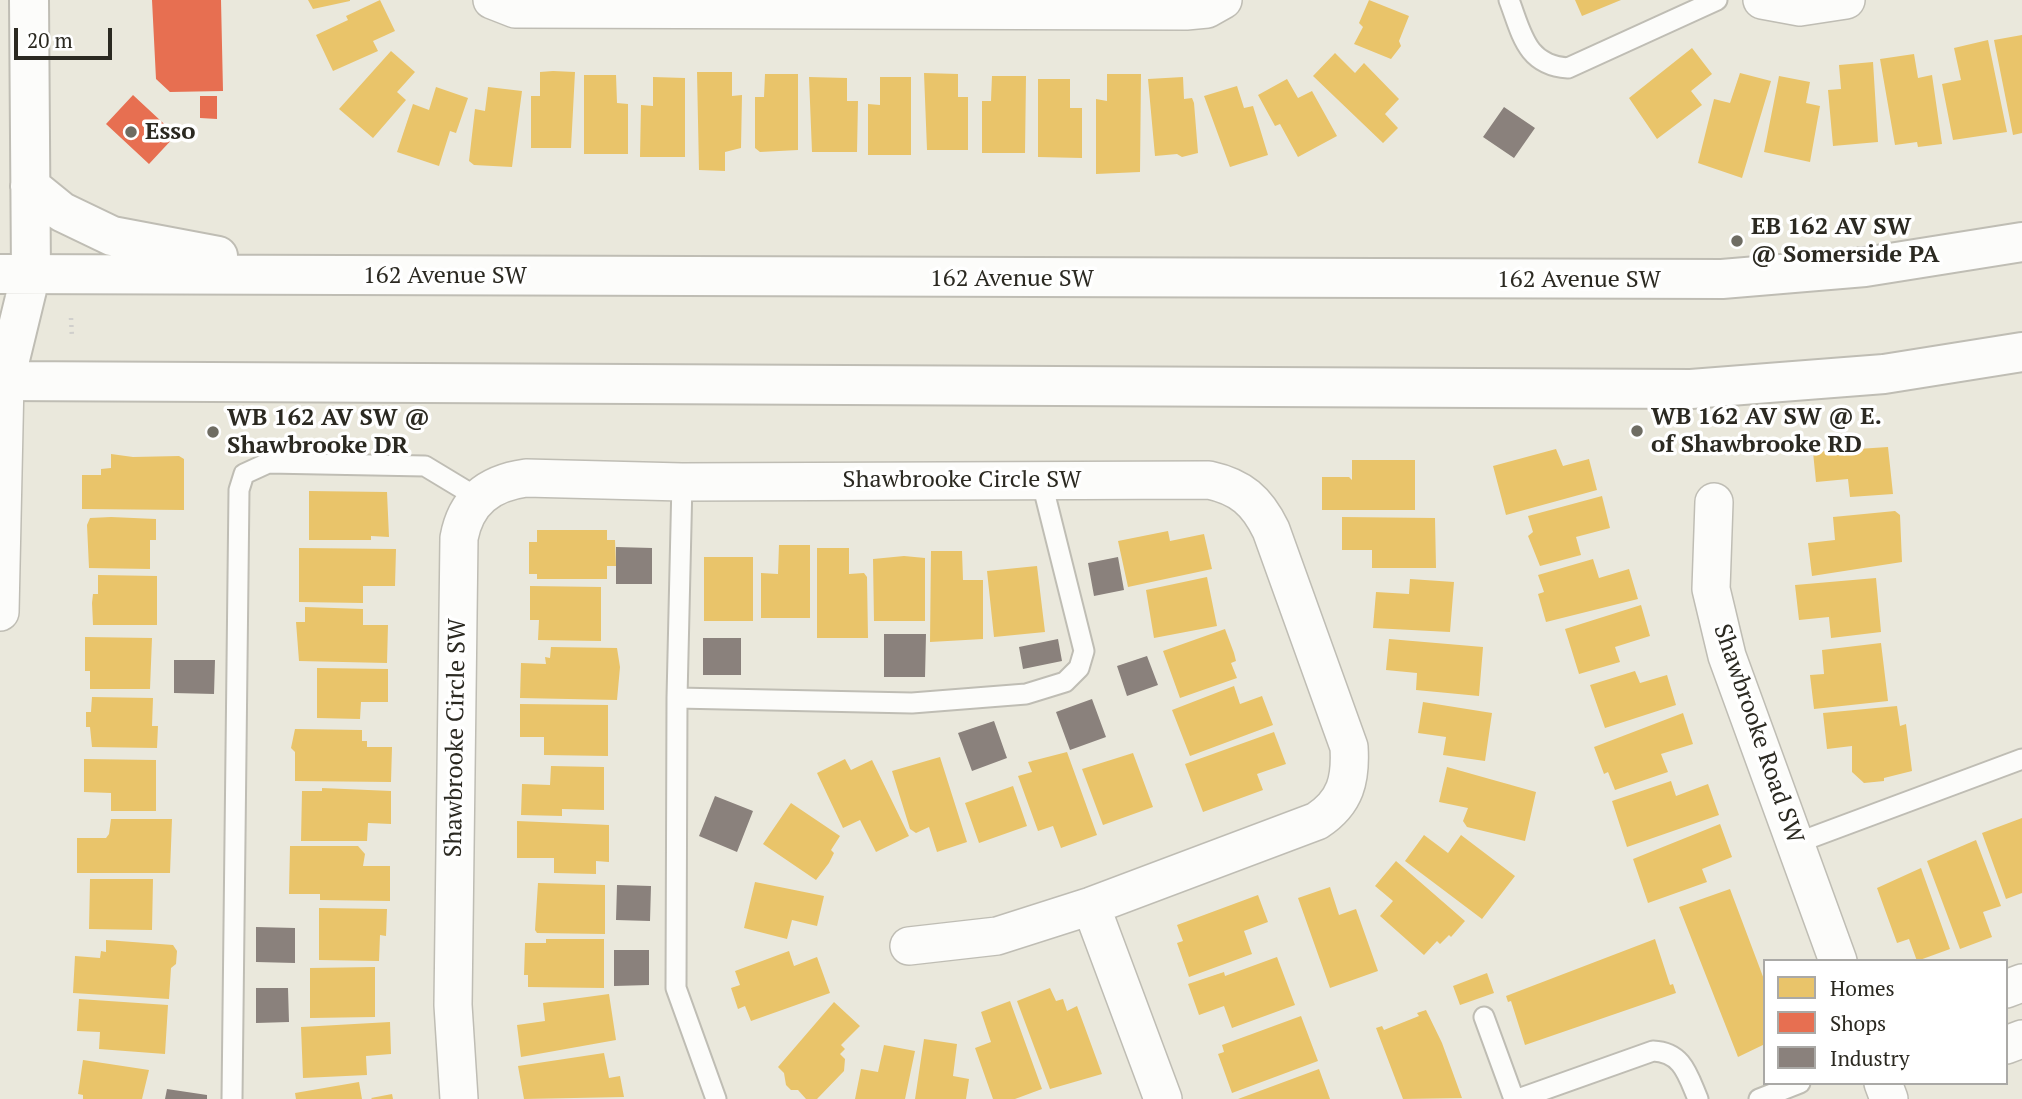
<!DOCTYPE html>
<html>
<head>
<meta charset="utf-8">
<style>
	body { margin:0 }
	#map { position:relative; width:2022px; height:1099px; overflow:hidden; background:#eae8dc; font-family:"PT Serif",serif }
	canvas { display:block }
	.legend { position:absolute; left:1763px; top:959px; width:245px; height:126px; box-sizing:border-box; background:#fff; border:2px solid #aaa9a6; margin:0; padding:9px 12px; list-style:none; font-size:21px; color:#2b2921 }
	.legend li { display:flex; align-items:center; gap:14px; height:35px }
	.legend b { width:35px; border:2px solid #aaa9a6 }
	.scale { position:absolute; left:14px; top:28px; width:98px; height:32px; box-sizing:border-box; border:4px solid #2b2921; border-top:0; padding-left:9px; font-size:21px; line-height:24px; white-space:nowrap; color:#2b2921; -webkit-text-stroke:5px #fff; paint-order:stroke }
</style>
</head>
<body>
<div id="map">
<canvas width="2022" height="1099"></canvas>
<ul class="legend">
<li><b style="height:19px;background:#e9c46a"></b>Homes</li>
<li><b style="height:19px;background:#e76f51"></b>Shops</li>
<li><b style="height:19px;background:#8a817c"></b>Industry</li>
</ul>
<div class="scale">20 m</div>
</div>
<script>
const ctx = document.querySelector('canvas').getContext('2d');
ctx.lineJoin = 'round';
function paint(path, color) {
  ctx.fillStyle = color;
  ctx.fill(path, 'evenodd');
}
function trace(path, color, width, dash) {
  ctx.strokeStyle = color;
  ctx.lineWidth = width;
  ctx.lineCap = dash ? 'butt' : 'round';
  ctx.setLineDash(dash || []);
  ctx.stroke(path);
}
function drawText(font, color, halo, rows, align = 'center') {
  ctx.font = font + ' "PT Serif",serif';
  ctx.lineWidth = 7;
  ctx.setLineDash([]);
  ctx.textBaseline = 'middle';
  ctx.strokeStyle = halo;
  ctx.fillStyle = color;
  for (const [text, x, y, turn = 0] of rows) {
    ctx.save();
    ctx.translate(x, y);
    ctx.rotate((+turn || 0) * Math.PI / 180);
    ctx.textAlign = isNaN(turn) ? turn : align;
    if (halo) ctx.strokeText(text, 0, 0);
    ctx.fillText(text, 0, 0);
    ctx.restore();
  }
}
paint(new Path2D(`
	M308,0H350V1L313,9Z
	M380,0L395,31L373,41L378,51L333,71L316,35L348,20L346,16Z
	M1369,0L1409,16L1399,41L1401,46L1391,59L1354,44L1363,27L1359,23Z
	M1575,0H1621L1582,16Z
	M2022,35V133L2013,135L1994,40Z
	M1988,40L2007,132L1953,140L1942,84L1961,80L1954,48Z
	M1692,48L1712,74L1691,91L1702,105L1657,139L1629,98Z
	M391,51L415,72L397,92L406,100L373,138L339,109Z
	M1335,53L1355,73L1364,63L1399,99L1385,114L1398,128L1383,143L1313,76Z
	M1914,54L1918,78L1932,75L1942,144L1918,147L1917,142L1895,145L1880,59Z
	M1873,62L1878,142L1833,146L1828,90L1841,89L1839,65Z
	M553,71L575,72L571,148H531V96H540V72Z
	M697,72H732V96L742,95L741,148L725,152V171L699,170Z
	M924,73L958,74V97H968V150H927Z
	M1740,73L1771,81L1742,178L1698,163L1714,99L1730,103Z
	M765,74H798V150L760,152L755,148V97H764Z
	M1107,74H1141L1140,172L1096,174V99L1107,101Z
	M584,75H616L617,103L628,104V154H584Z
	M992,76H1026L1025,153H982V101H991Z
	M1779,76L1810,82L1806,103L1820,106L1810,162L1764,152Z
	M653,77L685,78V157H640L641,105L653,106Z
	M809,77L847,78V101H858L857,152H812Z
	M880,77H911V155H868V104L880,105Z
	M1183,77L1184,99L1192,98L1194,103L1198,153L1182,157L1177,154L1155,156L1148,79Z
	M1038,79H1070V108H1082V158L1038,157Z
	M1287,79L1298,98L1312,91L1337,136L1298,157L1280,124L1275,126L1258,95Z
	M1237,86L1244,108L1253,106L1268,155L1230,167L1204,96Z
	M436,87L468,98L456,133L450,131L439,166L397,152L413,104L429,110Z
	M488,87L522,91L512,167L474,165L469,161L475,109L485,111Z
	M1888,447L1893,494L1850,497L1848,479L1816,482L1813,452Z
	M1556,449L1563,466L1589,459L1597,490L1506,515L1493,466Z
	M111,454L133,457L179,456L184,459V510L82,509V475H101V469L111,468Z
	M1352,460H1415V510H1322V477H1349L1352,480Z
	M309,491L387,492L389,537L371,536V540H309Z
	M1602,496L1610,528L1576,537L1581,555L1540,566L1528,536L1533,532L1528,516Z
	M1895,511L1900,515L1902,562L1812,576L1808,543L1835,540L1833,517Z
	M111,517L156,519V540H150V569L89,568L87,525L90,518Z
	M1342,517L1435,518L1436,568H1372V550H1342Z
	M537,530H607V540H615L616,566H607V579H537V574H529V542H537Z
	M1168,531L1170,541L1204,534L1212,569L1128,587L1118,541Z
	M779,545H810V618H761V573L778,574Z
	M299,548L396,549L395,586H363V603L299,602Z
	M817,548H849V574L864,573L867,577L868,638H817Z
	M931,551H962L963,580H983V639L930,642Z
	M904,556L925,558V621H874L873,559Z
	M704,557H753V621H704Z
	M1593,559L1599,578L1629,569L1638,599L1546,622L1538,594L1544,592L1538,575Z
	M1037,566L1045,632L994,637L987,571Z
	M98,575L157,576V625H93L92,603L93,594H98Z
	M1207,577L1217,626L1154,638L1146,590Z
	M1876,578L1881,632L1831,638L1829,617L1799,620L1795,585Z
	M1410,579L1454,582L1450,632L1373,628L1376,592L1409,594Z
	M530,586L601,587V641L538,640L539,620H530Z
	M1641,605L1650,636L1615,647L1620,662L1579,674L1565,629Z
	M305,607L363,609V625H388L387,663L299,661L296,622H305Z
	M1225,629L1234,653L1236,661L1231,663L1237,678L1180,698L1163,651Z
	M85,637L152,638L150,689H90V671H85Z
	M1389,639L1483,647L1479,696L1416,690L1417,673L1386,670Z
	M1881,643L1888,701L1814,709L1810,675L1824,674L1822,650Z
	M551,647L617,648L620,667L617,700L520,698L521,663L546,664L545,657L550,658Z
	M317,668L388,669V702H361L360,719L317,718Z
	M1635,671L1640,683L1667,675L1676,705L1605,728L1590,685Z
	M1234,686L1240,704L1262,696L1273,725L1190,756L1172,710Z
	M92,697L153,698L152,726H158L157,748L92,747L90,727H86V712H91Z
	M1423,702L1492,713L1485,761L1443,755L1446,737L1418,733Z
	M520,704L608,705V756L544,755V737H520Z
	M1897,706L1900,726L1906,724L1912,771L1884,778V781L1864,783L1852,772V746L1827,749L1823,713Z
	M1683,713L1693,744L1661,754L1668,772L1615,790L1608,772L1604,774L1594,747Z
	M295,729L362,730V741H367V747H392L391,782L295,781V752L291,748Z
	M1274,732L1286,764L1257,774L1263,790L1203,812L1185,764Z
	M1067,752L1097,835L1061,848L1053,826L1038,831L1018,776L1032,772L1028,762Z
	M1133,753L1153,807L1103,825L1082,769Z
	M940,757L967,842L937,852L929,827L916,833L910,829L892,771Z
	M84,759L156,760V811H111V793L84,792Z
	M845,759L851,770L872,760L909,836L876,852L860,820L843,828L817,773Z
	M551,766L604,767V810L562,809V816L521,815L522,784L550,785Z
	M1447,767L1536,792L1525,841L1467,827L1463,821L1468,808L1439,802Z
	M1671,781L1676,796L1708,784L1719,815L1627,847L1612,801Z
	M1013,786L1027,826L979,843L965,803Z
	M322,788L391,791V824L368,823L367,841H301L302,791H322Z
	M791,803L840,836L831,850L834,853L829,863L816,880L763,844Z
	M2022,818V893L2006,899L1982,833Z
	M111,819H172L170,873H77V838H106L109,834Z
	M517,821L609,825V862L596,861V874L554,873V858H517Z
	M1720,824L1732,857L1702,869L1707,882L1648,903L1633,859Z
	M1424,835L1448,853L1461,835L1515,876L1482,919L1405,861Z
	M1976,840L2001,906L1983,912L1992,937L1960,949L1927,861Z
	M290,846H358L365,854L363,866H390V901L320,900V894H289Z
	M1396,861L1465,921L1451,937L1449,935L1440,944L1437,941L1424,955L1380,916L1393,901L1375,886Z
	M1921,868L1950,949L1917,961L1909,939L1897,943L1877,888Z
	M90,879H153L152,930L89,929Z
	M755,882L824,896L817,926L792,920L787,939L744,928Z
	M538,883L605,885V934L537,933L535,930Z
	M1330,887L1339,915L1356,909L1378,971L1330,988L1298,898Z
	M1730,889L1765,982V1044L1738,1057L1679,907Z
	M1258,895L1268,922L1244,931L1252,954L1189,977L1177,943L1183,941L1177,925Z
	M319,908L387,909L386,936L380,935L379,961L319,960Z
	M546,939H604V988L528,987V975H524L525,943H546Z
	M1655,939L1670,985L1673,984L1676,993L1525,1045L1511,1001L1508,1002L1506,996Z
	M106,940L173,945L177,951L176,964L171,968L169,999L73,993L75,956L100,958L101,951L106,952Z
	M789,951L794,966L817,957L830,993L751,1021L745,1006L738,1009L731,988L740,985L735,971Z
	M1277,957L1295,1005L1232,1028L1224,1006L1199,1015L1188,984L1224,972L1225,976Z
	M375,967V1017L310,1018V968Z
	M1487,973L1494,993L1460,1005L1453,986Z
	M1050,988L1056,1001L1063,999L1067,1011L1077,1006L1102,1074L1050,1089L1017,1001Z
	M609,994L616,1040L521,1057L517,1025L545,1021L543,1003Z
	M79,999L168,1005L165,1054L99,1049L100,1032L77,1031Z
	M1010,1001L1042,1089L1015,1099H993L975,1048L991,1042L981,1012Z
	M834,1002L860,1026L841,1045L845,1049L840,1054L845,1059L844,1071L817,1099H806L798,1090H791L786,1085L784,1073L778,1067Z
	M1426,1010L1442,1043L1462,1098L1403,1099L1376,1028L1382,1026L1384,1030L1419,1016L1417,1013Z
	M1301,1016L1318,1061L1232,1093L1218,1054L1224,1052L1222,1045Z
	M390,1022L391,1054L366,1056L367,1075L303,1078L301,1027Z
	M924,1039L957,1044L953,1076L969,1079L966,1099H915Z
	M884,1045L915,1051L905,1099H855L861,1069L878,1072Z
	M604,1053L609,1078L620,1076L624,1097L524,1099L518,1066Z
	M83,1060L149,1070L142,1099H83V1095L78,1094Z
	M1319,1069L1330,1099H1238Z
	M359,1082L362,1099H296L295,1093Z
	M392,1094L393,1099H372L371,1098Z`), '#e9c46a');
paint(new Path2D(`
	M152,0H221L223,91L170,92L156,79Z
	M133,95L176,135L149,164L106,124Z
	M200,96H217V119L200,118Z`), '#e76f51');
paint(new Path2D(`
	M1504,107L1535,128L1514,158L1483,137Z
	M616,547L652,548V584H616Z
	M1118,557L1124,590L1094,596L1088,563Z
	M884,634H926L925,677H884Z
	M703,638H741V675H703Z
	M1058,639L1062,661L1023,669L1019,647Z
	M1147,656L1158,685L1127,696L1117,666Z
	M174,660H215L214,694L174,693Z
	M1092,699L1106,737L1070,750L1056,712Z
	M994,721L1007,758L972,771L958,733Z
	M715,796L753,811L737,852L699,836Z
	M617,885L651,886L650,921L616,920Z
	M256,927L295,928V963L256,962Z
	M614,950H649V985L614,986Z
	M256,988H288L289,1022L256,1023Z
	M167,1089L207,1095V1099H165Z`), '#8a817c');
const lane = new Path2D(`
	M1509,0C1522,34 1526,65 1568,68L1717,0
	M682,482L677,698L676,988L716,1099
	M677,698L912,703L1026,694L1065,682L1079,668L1084,651L1041,479
	M1794,844L2022,759
	M1484,1017L1514,1099
	M232,1099L239,490L244,474L268,463L425,466L478,498
	M1518,1099L1653,1051C1683,1052 1688,1076 1698,1099
	M1759,1099L1800,1083`);
const street = new Path2D(`
	M492,0L515,9L1186,11L1207,9L1223,0
	M1762,0L1800,7L1846,0
	M1714,502L1711,589L1727,656L1838,961
	M0,612L5,380
	M1091,906L1163,1099
	M2006,989L2022,983
	M2006,1045L2022,1039
	M1883,1083L1889,1099
	M459,1099L453,1005L459,538C466,500 490,483 526,478L682,482L1209,480C1241,487 1257,501 1271,530L1349,747C1351,779 1346,802 1317,821L1091,906L997,936L909,946`);
const secondary = new Path2D(`
	M30,186L62,212L112,236L218,256
	M0,274L1722,279L1865,267L2022,242
	M5,380L31,273L29,0
	M0,381L1691,389L1884,374L2022,352
	M0,513L1,514`);
trace(lane, '#bfbdb4', 23);
trace(street, '#bfbdb4', 40);
trace(secondary, '#bfbdb4', 42);
trace(new Path2D(`
	M71,318L72,338`), '#d0cfcc', 4.5, [2, 5]);
trace(lane, '#fcfcfa', 19);
trace(street, '#fcfcfa', 37);
trace(secondary, '#fcfcfa', 38);
for (const [x, y, r, color] of [
	[131,132,7,"#6e6c62"],
	[1737,241,7,"#6e6c62"],
	[1637,431,7,"#6e6c62"],
	[213,432,7,"#6e6c62"]
]) {
  const dot = new Path2D();
  dot.arc(x, y, r, 0, 2 * Math.PI);
  ctx.fillStyle = color;
  ctx.fill(dot);
  trace(dot, '#fff', 2.5);
}
drawText('bold 24px', '#2b2921', '#fff', [
	["Esso",145,132],
	["EB 162 AV SW",1751,227],
	["@ Somerside PA",1751,255],
	["WB 162 AV SW @ E.",1651,417],
	["of Shawbrooke RD",1651,445],
	["WB 162 AV SW @",227,418],
	["Shawbrooke DR",227,446]
], 'left');
drawText('24px', '#2b2921', '#fff', [
	["162 Avenue SW",445,276],
	["162 Avenue SW",1012,279],
	["162 Avenue SW",1579,280],
	["Shawbrooke Circle SW",962,480],
	["Shawbrooke Road SW",1758,734,71],
	["Shawbrooke Circle SW",456,738,-89]
]);
</script>
</body>
</html>
